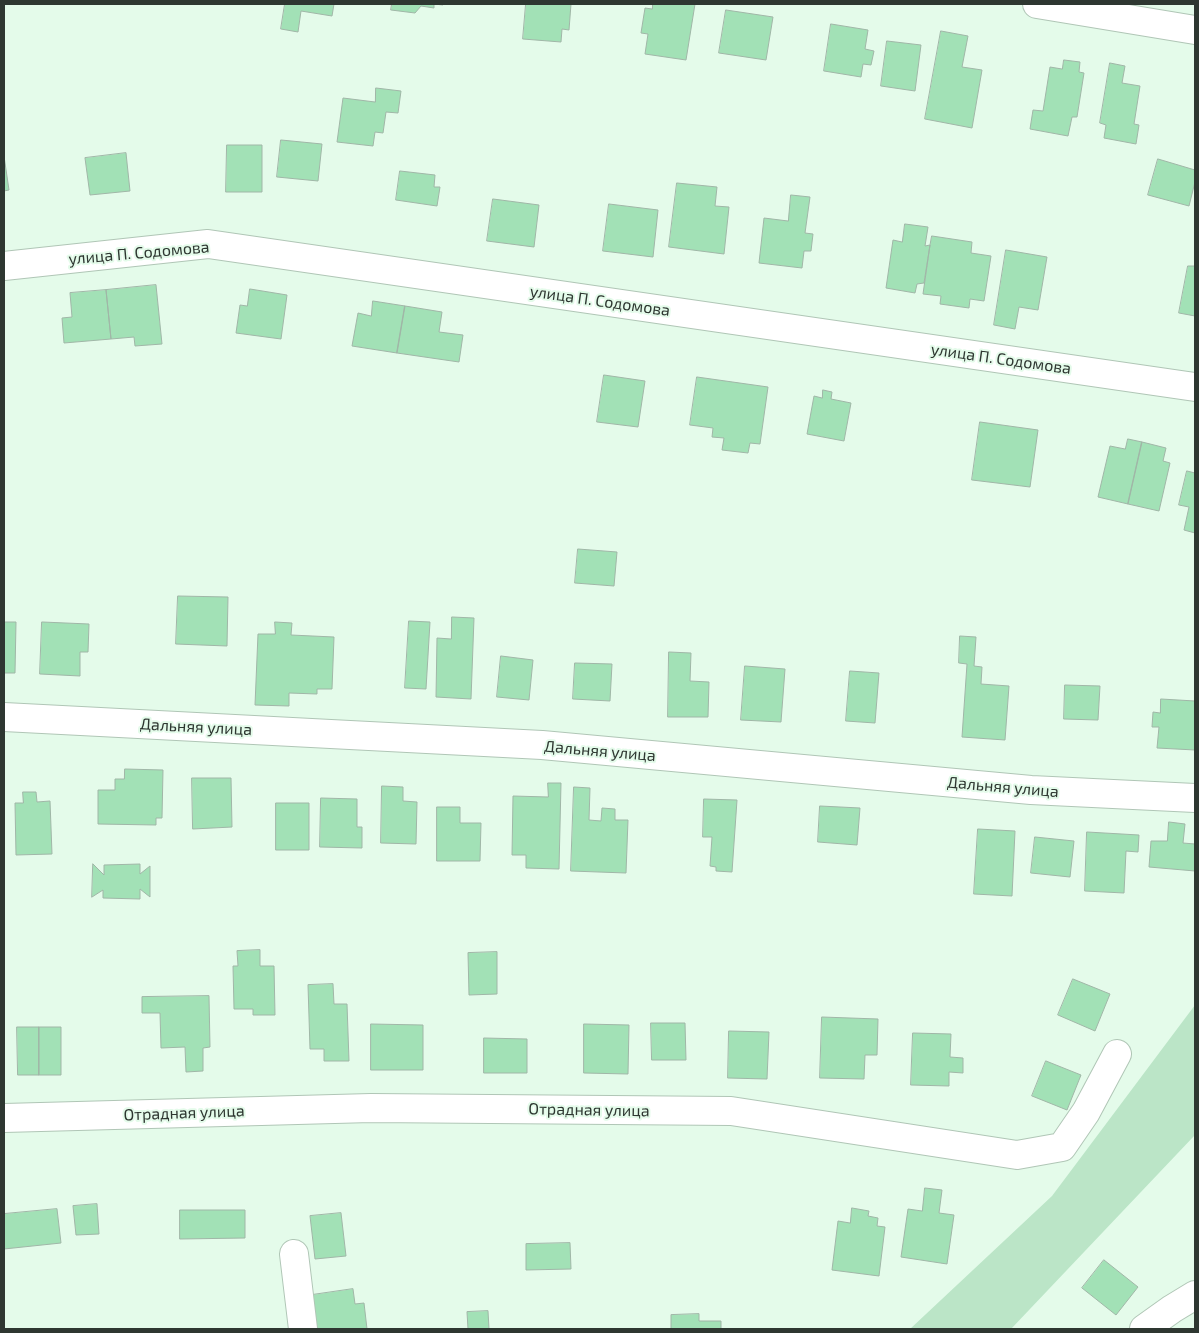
<!DOCTYPE html>
<html>
<head>
<meta charset="utf-8">
<style>
	body { margin:0 }
	#map { position:relative; width:1199px; height:1333px; overflow:hidden; background:#e4fbea; font-family:"Exo 2",sans-serif }
	canvas { display:block }
	.frame { position:absolute; inset:0; border:5px solid #2e3731; pointer-events:none }
</style>
</head>
<body>
<div id="map">
<canvas width="1199" height="1333"></canvas>
<div class="frame"></div>
</div>
<script>
const ctx = document.querySelector('canvas').getContext('2d');
ctx.lineJoin = 'round';
function paint(path, color) {
  ctx.fillStyle = color;
  ctx.fill(path, 'evenodd');
}
function trace(path, color, width, dash) {
  ctx.strokeStyle = color;
  ctx.lineWidth = width;
  ctx.lineCap = dash ? 'butt' : 'round';
  ctx.setLineDash(dash || []);
  ctx.stroke(path);
}
function drawText(font, color, halo, rows, align = 'center') {
  ctx.font = font + ' "Exo 2",sans-serif';
  ctx.lineWidth = 4;
  ctx.setLineDash([]);
  ctx.textBaseline = 'middle';
  ctx.strokeStyle = halo;
  ctx.fillStyle = color;
  for (const [text, x, y, turn = 0] of rows) {
    ctx.save();
    ctx.translate(x, y);
    ctx.rotate((+turn || 0) * Math.PI / 180);
    ctx.textAlign = isNaN(turn) ? turn : align;
    if (halo) ctx.strokeText(text, 0, 0);
    ctx.fillText(text, 0, 0);
    ctx.restore();
  }
}
paint(new Path2D(`
	M1195,1005V1135L1011,1329H910L1052,1196Z`), '#bbe5c7');
const building = new Path2D(`
	M285,4H334L332,16L301,11L298,32L281,29Z
	M392,4H443V5L434,4V8L421,6L415,13L391,10Z
	M526,4H571L569,30L562,29L561,42L523,39Z
	M653,4H695L686,60L645,54L648,34L641,33L645,8L652,9Z
	M726,10L773,17L766,60L719,53Z
	M831,24L868,30L865,49L874,51L871,65L863,64L861,77L824,71Z
	M941,31L968,36L962,67L982,70L972,128L925,119Z
	M887,41L921,45L915,91L881,86Z
	M1064,60L1080,62L1079,72L1084,73L1077,117H1072L1068,136L1030,129L1033,110L1043,111L1050,67L1062,69Z
	M1110,63L1125,66L1122,83L1140,86L1134,124L1139,125L1136,144L1104,138L1106,125L1100,123Z
	M376,88L401,91L398,113L386,112L383,133L375,132L373,146L337,142L343,98L375,102Z
	M281,140L322,144L318,181L277,177Z
	M227,145H262V192H226Z
	M126,153L130,191L90,195L85,158Z
	M4,156L9,190L4,191Z
	M1158,159L1195,170V182L1189,206L1148,195Z
	M400,171L435,175L434,187H440L437,206L396,200Z
	M677,183L717,187L715,206L729,207L724,254L669,247Z
	M791,195L810,197L805,233L813,234L811,251H804L802,268L759,263L764,218L788,221Z
	M493,199L539,205L534,247L487,241Z
	M609,204L658,210L653,257L603,251Z
	M905,224L928,227L925,246L930,245L924,283L917,284L915,293L886,288L893,240L902,242Z
	M932,236L972,242L971,253L991,256L984,301L970,299L969,308L940,304L941,296L923,294L930,245Z
	M1006,250L1047,257L1038,310L1019,307L1015,329L994,325Z
	M1188,266H1195V316L1179,313Z
	M156,285L162,344L135,346L134,337L111,339L106,290Z
	M250,289L287,295L281,339L236,333L240,305L247,306Z
	M106,290L111,339L64,343L62,318L72,317L70,293Z
	M373,301L405,306L397,353L352,346L358,313L371,316Z
	M405,306L442,312L439,332L463,335L459,362L397,353Z
	M604,375L645,381L638,427L597,422Z
	M697,377L768,387L760,444L750,443L748,453L722,450L724,438L712,437L713,428L690,425Z
	M823,390L832,392L831,399L851,403L844,441L807,434L814,396L822,398Z
	M980,422L1038,430L1030,487L972,480Z
	M1128,439L1142,442L1128,504L1098,497L1110,446L1125,449Z
	M1142,442L1166,448L1163,461L1170,463L1159,511L1128,504Z
	M1187,471L1195,473V533L1184,530L1189,507L1179,505Z
	M578,549L617,552L614,586L575,583Z
	M178,596L228,597L227,646L176,644Z
	M452,617L474,618L471,699L436,697L437,638L451,639Z
	M409,621L430,622L426,689L405,688Z
	M4,622H16L15,673H4Z
	M42,622L89,624L88,652H80V676L40,674Z
	M275,622L292,623L291,635L334,637L332,689H317V694L289,693V706L255,705L258,634H275Z
	M960,636L976,637L974,666L982,667L981,684L1009,686L1005,740L962,737L967,664L959,663Z
	M669,652L691,653L690,681L709,682L708,717H668Z
	M501,656L533,660L529,700L497,697Z
	M575,663L612,664L610,701L573,699Z
	M745,666L785,669L781,722L741,720Z
	M850,671L879,673L875,723L846,721Z
	M1065,685L1100,686L1098,720L1064,719Z
	M1161,699L1195,701V750L1157,748L1159,727H1152L1153,712L1160,713Z
	M125,769L163,770L162,818H156V825L98,824V790H115V779H124Z
	M192,778H231L232,827L193,829Z
	M548,783H561L559,869L526,868V855H512L513,796L548,797Z
	M382,786L403,787V801L417,802L416,844L381,843Z
	M574,787L590,788L589,820L601,821L602,808L615,809V820H628L626,873L571,871Z
	M23,792H36L37,802L50,801L52,854L16,855L15,803H23Z
	M321,798L357,799V827H362V848L320,847Z
	M704,799L737,800L732,872L716,871V867L710,866L712,837H703Z
	M276,803H309V850H276Z
	M820,806L860,808L857,845L818,842Z
	M437,807H460V823H481L480,861H437Z
	M1169,822L1185,824L1183,843L1195,844V871L1149,867L1151,841H1167Z
	M978,829L1015,831L1012,896L974,894Z
	M1087,832L1139,835L1138,852L1126,851L1124,893L1085,891Z
	M1035,837L1074,841L1070,877L1031,873Z
	M93,864L104,875V865L140,864V874L150,866V897L140,889V899L103,898V890L92,897Z
	M260,950V966H274L275,1015H253V1009H234L233,966H238L237,951Z
	M497,952V994L469,995L468,953Z
	M1073,979L1110,994L1095,1031L1058,1015Z
	M333,984L334,1004H347L349,1061H324V1049H310L308,985Z
	M209,996L210,1047L203,1048V1071L186,1072L185,1047L161,1048L160,1013H142V997Z
	M822,1017L878,1019L877,1055H865L864,1079L820,1078Z
	M651,1023H685L686,1060H652Z
	M371,1024L423,1025V1070H371Z
	M584,1024L629,1025L628,1074L584,1073Z
	M17,1027H39V1075H18Z
	M39,1027H61V1075H39Z
	M729,1031L769,1032L767,1079L728,1078Z
	M913,1033L951,1034L950,1057L963,1058V1073L949,1072V1086L911,1085Z
	M484,1038L527,1039V1073H484Z
	M1046,1061L1081,1075L1067,1110L1032,1096Z
	M925,1188L942,1190L939,1213L954,1215L947,1264L901,1257L908,1209L922,1211Z
	M97,1204L99,1234L76,1235L73,1206Z
	M852,1208L869,1211L868,1216L878,1218L877,1226L885,1227L879,1276L832,1270L838,1221L850,1223Z
	M57,1209L61,1243L4,1249V1214Z
	M180,1210H245V1238L180,1239Z
	M341,1213L346,1256L315,1259L310,1216Z
	M570,1243L571,1269L526,1270V1244Z
	M1104,1260L1138,1287L1116,1315L1082,1288Z
	M353,1289L355,1304L364,1303L367,1329H309L305,1296Z
	M488,1311L489,1329H468L467,1312Z
	M699,1314V1321H721V1329H671V1315Z`);
paint(building, '#a2e1b6');
trace(building, '#a0b6a7', 1);
const minor = new Path2D(`
	M1037,4L1195,30
	M4,266L208,244L1195,387
	M4,717L542,745L1031,790L1195,798
	M4,1118L371,1108L731,1111L1017,1155L1062,1147L1086,1112L1117,1054
	M294,1254L303,1329
	M1144,1329L1172,1309L1195,1295`);
trace(minor, '#b0c6b6', 30);
trace(minor, '#fff', 28);
drawText('16px', '#2e3731', '#e4fbea', [
	["улица П. Содомова",139,253,-5],
	["улица П. Содомова",600,301,8],
	["улица П. Содомова",1001,359,8],
	["Дальняя улица",196,727,3],
	["Дальняя улица",600,751,5],
	["Дальняя улица",1003,787,5],
	["Отрадная улица",589,1110,1],
	["Отрадная улица",184,1113,-2]
]);
</script>
</body>
</html>
